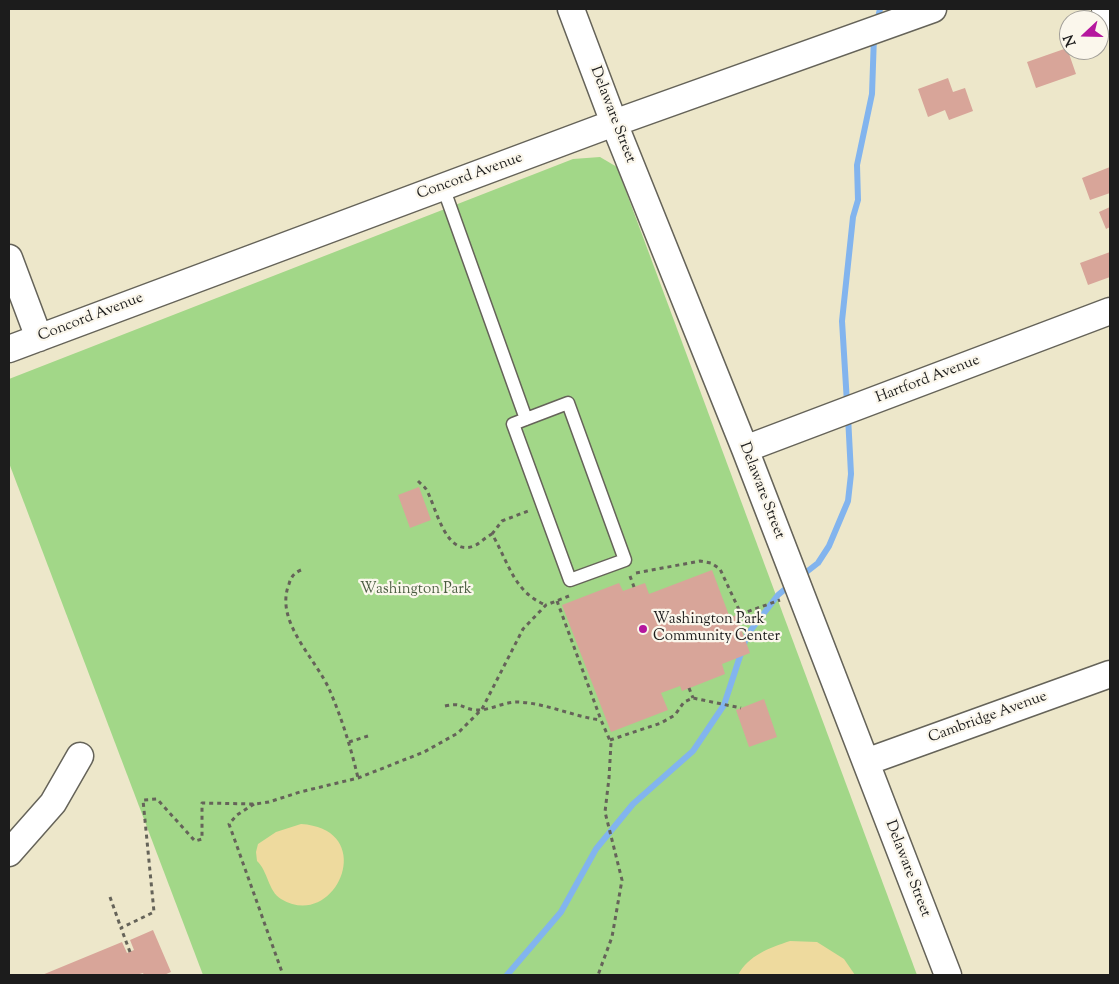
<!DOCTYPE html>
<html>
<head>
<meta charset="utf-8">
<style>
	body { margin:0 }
	#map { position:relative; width:1119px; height:984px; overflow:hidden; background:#ede7ca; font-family:"Sorts Mill Goudy",serif }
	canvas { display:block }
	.frame { position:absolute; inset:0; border:10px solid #1c1c1c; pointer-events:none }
	.north { position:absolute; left:1059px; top:10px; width:50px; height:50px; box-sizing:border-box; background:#fbf7ec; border:1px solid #a29f99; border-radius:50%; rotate:249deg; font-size:14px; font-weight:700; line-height:20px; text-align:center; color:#1c1c1c }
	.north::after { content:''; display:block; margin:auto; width:18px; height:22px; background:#b5179e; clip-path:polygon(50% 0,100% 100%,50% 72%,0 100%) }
</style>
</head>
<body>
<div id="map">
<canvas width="1119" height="984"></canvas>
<div class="frame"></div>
<div class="north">N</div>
</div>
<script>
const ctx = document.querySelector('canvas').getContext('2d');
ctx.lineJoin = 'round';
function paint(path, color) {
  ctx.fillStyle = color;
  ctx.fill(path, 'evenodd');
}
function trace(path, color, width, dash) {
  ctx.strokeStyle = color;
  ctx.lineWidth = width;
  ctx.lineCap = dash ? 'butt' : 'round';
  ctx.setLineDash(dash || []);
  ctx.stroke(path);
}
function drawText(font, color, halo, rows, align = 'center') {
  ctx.font = font + ' "Sorts Mill Goudy",serif';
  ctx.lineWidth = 4.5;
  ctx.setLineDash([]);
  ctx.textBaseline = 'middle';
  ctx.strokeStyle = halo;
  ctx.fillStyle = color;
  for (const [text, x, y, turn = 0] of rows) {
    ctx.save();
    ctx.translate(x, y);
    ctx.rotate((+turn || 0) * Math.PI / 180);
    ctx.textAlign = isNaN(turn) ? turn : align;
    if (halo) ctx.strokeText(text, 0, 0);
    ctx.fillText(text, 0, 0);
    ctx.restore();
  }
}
paint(new Path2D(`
	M600,157L617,167L917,975H203L9,463V379L573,159Z`), '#a2d788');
paint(new Path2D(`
	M301,824C380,829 336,932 281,899C268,891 268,871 257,861L256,852L258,844L276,832Z
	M790,941L817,942L844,959L855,975H738C749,955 769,948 790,941Z`), '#eeda9e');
trace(new Path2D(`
	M877,22L880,9
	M847,403L842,321L853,217L858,200L857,165L872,94L874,36
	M800,577L818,563L829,546L848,501L851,474L848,416
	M507,975L561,912L596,849L633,804L693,751L724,705L747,635L778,595L790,585`), '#82b4ee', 6);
paint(new Path2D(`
	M1067,48L1076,74L1036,88L1027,62Z
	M948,78L953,92L965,88L973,111L949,120L945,110L928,117L918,89Z
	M1110,167V193L1090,200L1082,178Z
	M1110,207V227L1106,229L1099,212Z
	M1110,252V277L1088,285L1080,263Z
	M419,487L431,520L410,528L398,495Z
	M712,570L730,618L736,615L750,653L722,664L725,674L682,691L680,686L661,693L668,710L611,732L562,605L619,583L623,591L645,583L649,594Z
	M764,699L777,737L749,747L736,710Z
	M153,930L171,972L164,975H144L143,973L136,975H42L122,942L127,953L134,950L130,940Z`), '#d8a599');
const service = new Path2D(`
	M443,187L526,419L568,403L625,560L570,580L513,424L526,419`);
const minor = new Path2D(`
	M571,9L614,123L745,449L948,975
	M9,258L39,338
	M9,349L614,123L933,9
	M745,449L1110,311
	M866,762L1110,674
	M9,853L53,803L80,756`);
const tertiary = new Path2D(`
	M1106,9L1110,20`);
trace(service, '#656359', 15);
trace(minor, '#656359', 29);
trace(tertiary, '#656359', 30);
trace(new Path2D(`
	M418,481C421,484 424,486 426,489C436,505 445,560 476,545C481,542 486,537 492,534C508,561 514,593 546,605
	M492,534L502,521L528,511
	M301,570C294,573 291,577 289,584C274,622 316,658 330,691C342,719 351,748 358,778
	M636,573L700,561L711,563L720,569L741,614L780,600
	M630,576L634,587
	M557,601L601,720L611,743L609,778L605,812L622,880L612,937L598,975
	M689,688L693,698
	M445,706C463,702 460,708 475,710C489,711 503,702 517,702C546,703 572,716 600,720
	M610,740L661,723L675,715L684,702L693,698L741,708
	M349,742L368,736
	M254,804L237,815L229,824L283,975
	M110,897L121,928
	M130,952L121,928L154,912L143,800L157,799L195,841L202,839V803L255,804L269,802L300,792L358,778L424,752L458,733L482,709L523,629L546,605L569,596`), '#656359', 3, [4, 4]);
trace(service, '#fff', 12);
trace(minor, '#fff', 26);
trace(tertiary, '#fff', 28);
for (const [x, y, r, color] of [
	[643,629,5,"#b5179e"]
]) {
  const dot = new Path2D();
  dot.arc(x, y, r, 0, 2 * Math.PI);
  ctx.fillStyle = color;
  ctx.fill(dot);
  trace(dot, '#fbf7ec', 2);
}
drawText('15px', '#1c1c1c', '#fbf7ec', [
	["Delaware Street",612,115,69],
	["Concord Avenue",470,177,-20],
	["Concord Avenue",91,318,-21],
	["Hartford Avenue",928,380,-21],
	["Delaware Street",761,491,69],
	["Cambridge Avenue",988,718,-20],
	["Delaware Street",907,869,69]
]);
drawText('15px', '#4b5d42', '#fbf7ec', [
	["Washington Park",416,590]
]);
drawText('15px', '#1c1c1c', '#fbf7ec', [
	["Washington Park",653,620],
	["Community Center",653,637]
], 'left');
</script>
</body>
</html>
